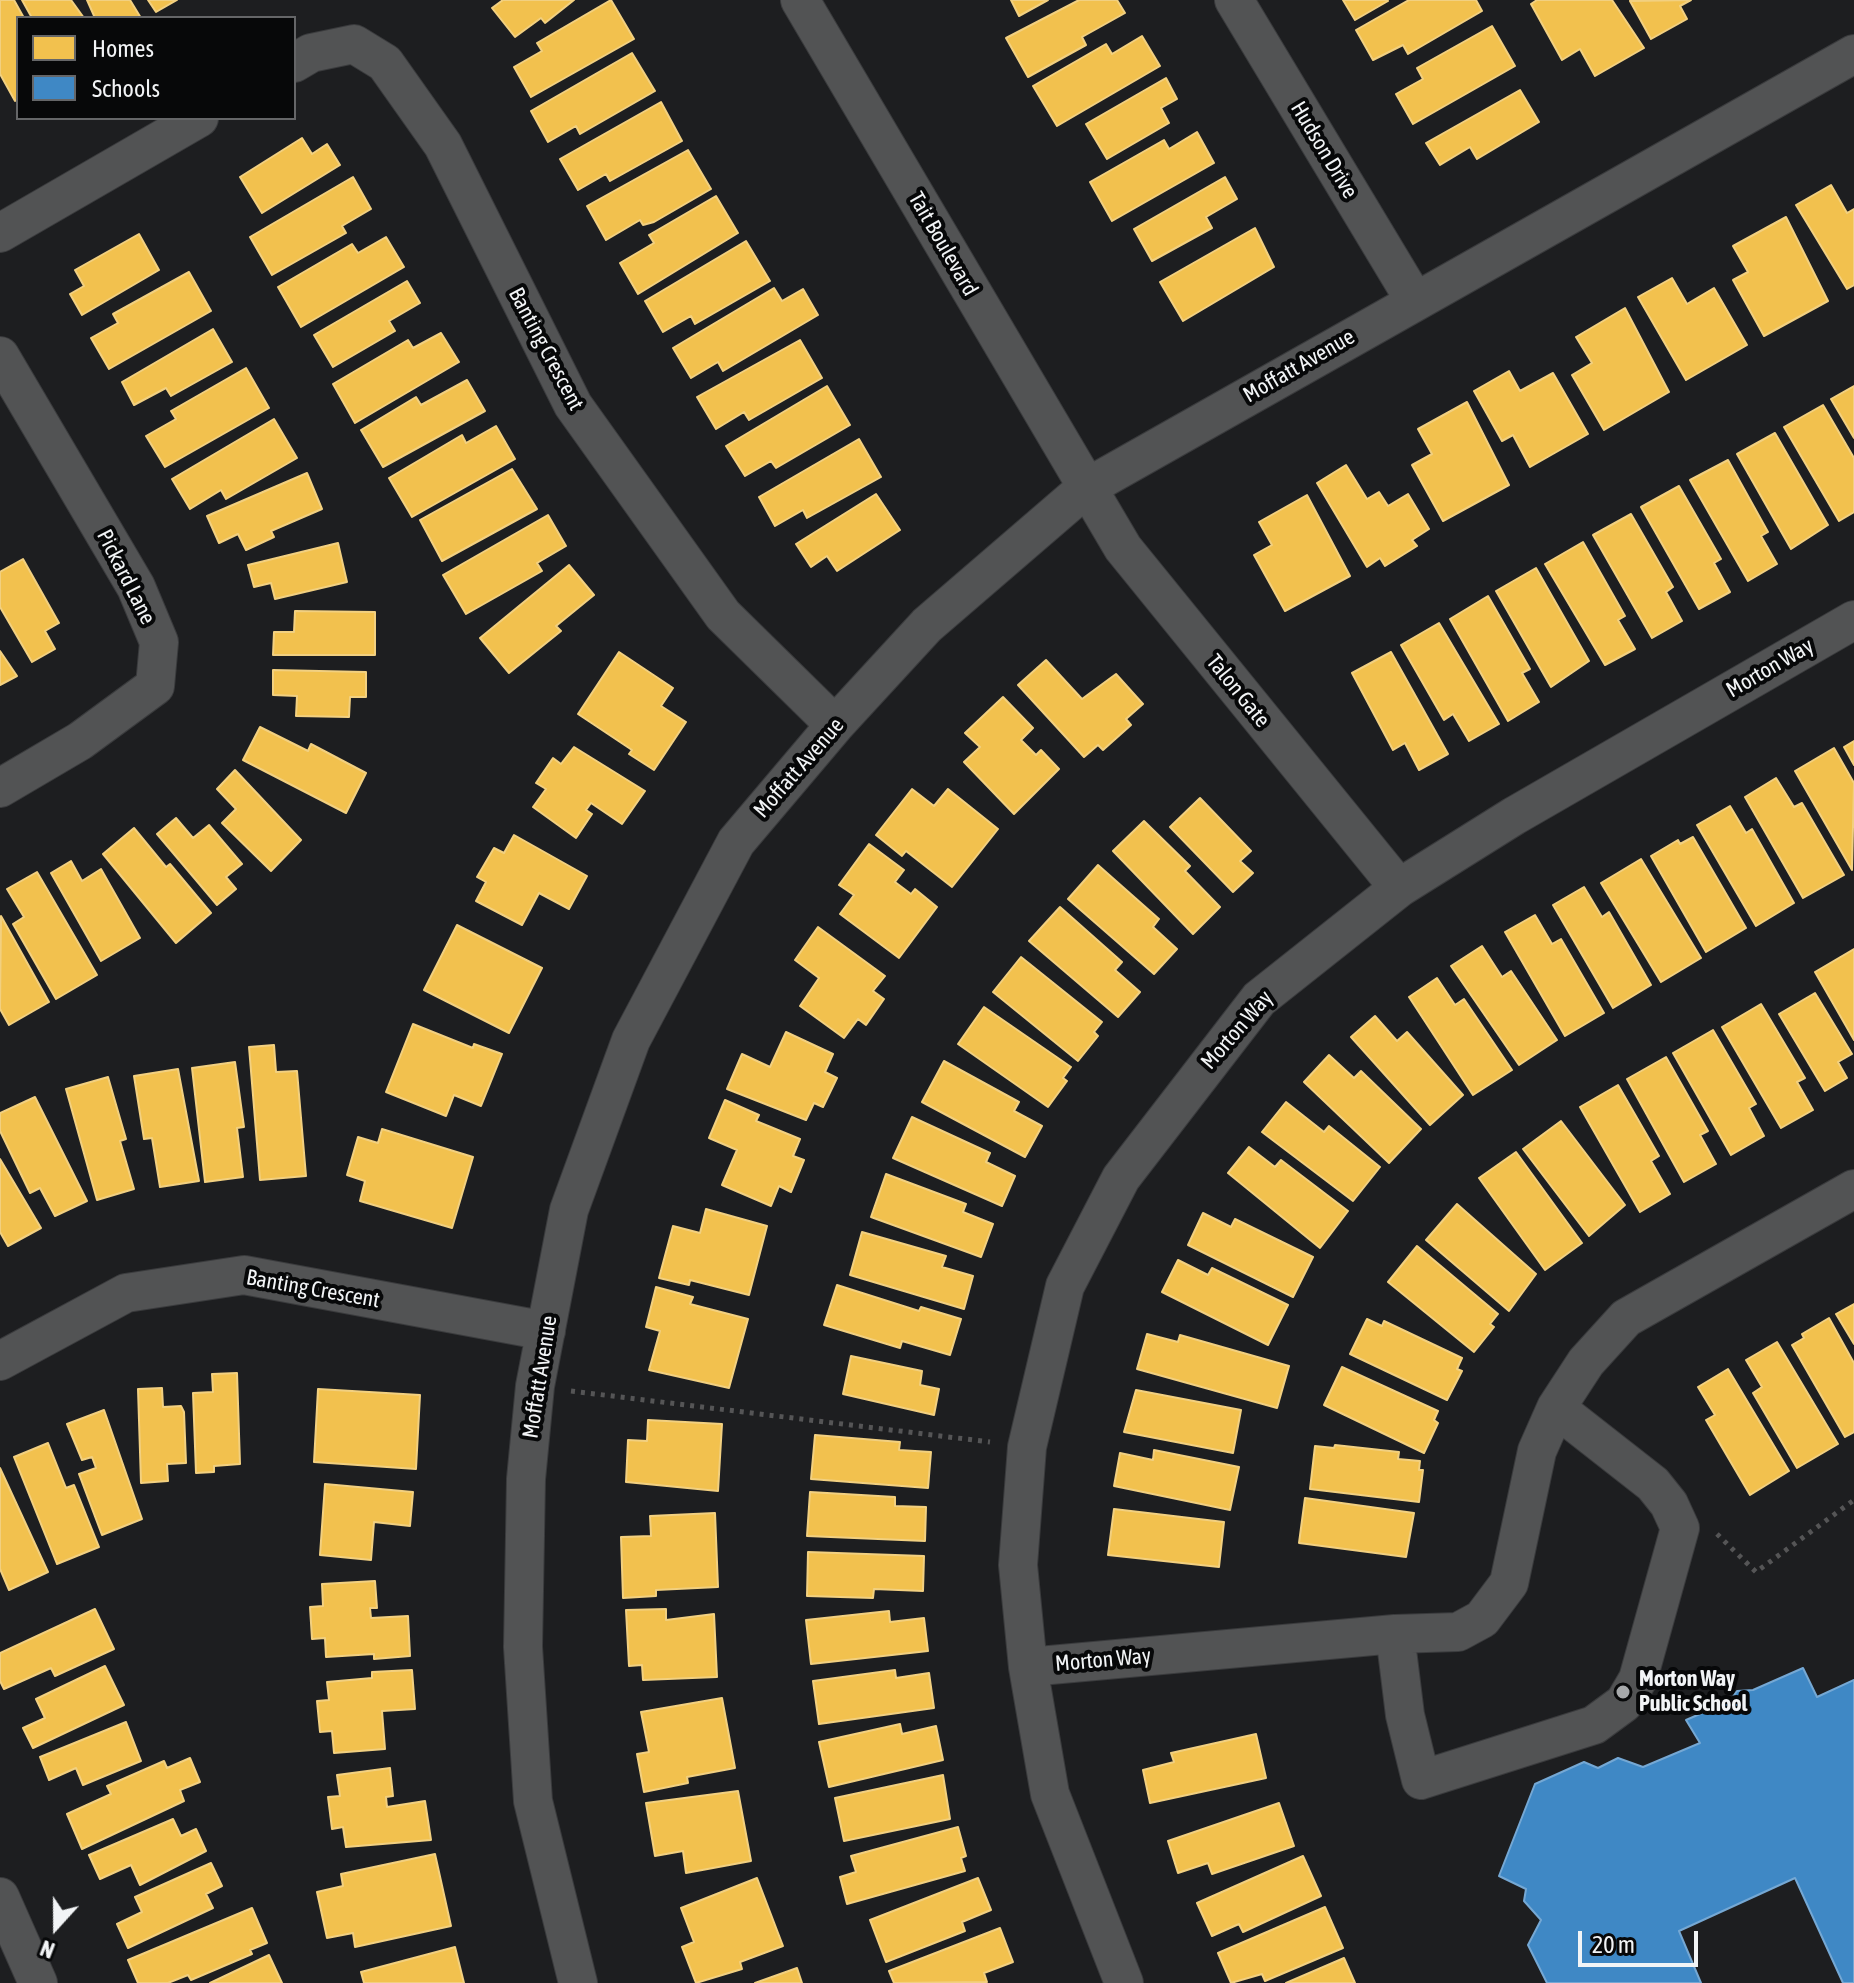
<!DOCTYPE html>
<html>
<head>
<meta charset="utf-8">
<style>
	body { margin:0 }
	#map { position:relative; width:1854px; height:1983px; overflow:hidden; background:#1d1e20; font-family:"Asap Condensed",sans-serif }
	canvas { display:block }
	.legend { position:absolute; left:16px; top:16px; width:280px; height:104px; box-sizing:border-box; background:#070809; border:2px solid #656668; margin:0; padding:10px 14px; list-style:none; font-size:24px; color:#f2f4f6 }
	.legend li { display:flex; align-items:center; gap:16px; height:40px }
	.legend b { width:40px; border:2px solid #656668 }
	.north { position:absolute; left:16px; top:1887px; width:80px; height:80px; -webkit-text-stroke:6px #070809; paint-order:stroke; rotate:201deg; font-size:22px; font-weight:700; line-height:32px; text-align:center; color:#f2f4f6 }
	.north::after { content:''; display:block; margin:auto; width:28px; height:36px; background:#f2f4f6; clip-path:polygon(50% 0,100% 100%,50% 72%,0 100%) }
	.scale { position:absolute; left:1578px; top:1931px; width:120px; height:36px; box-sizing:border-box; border:4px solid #f2f4f6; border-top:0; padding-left:10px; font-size:24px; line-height:28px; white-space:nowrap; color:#f2f4f6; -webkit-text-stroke:6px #070809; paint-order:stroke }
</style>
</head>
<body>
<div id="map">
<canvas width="1854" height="1983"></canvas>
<ul class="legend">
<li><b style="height:22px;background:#f2c14e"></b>Homes</li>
<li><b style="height:22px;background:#3f88c5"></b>Schools</li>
</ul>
<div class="north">N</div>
<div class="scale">20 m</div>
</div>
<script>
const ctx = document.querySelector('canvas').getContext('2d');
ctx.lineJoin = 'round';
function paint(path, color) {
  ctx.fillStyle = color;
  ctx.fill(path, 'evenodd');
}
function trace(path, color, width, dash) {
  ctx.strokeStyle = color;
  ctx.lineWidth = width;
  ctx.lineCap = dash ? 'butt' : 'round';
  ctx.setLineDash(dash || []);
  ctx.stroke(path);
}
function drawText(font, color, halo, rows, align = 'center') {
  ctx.font = font + ' "Asap Condensed",sans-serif';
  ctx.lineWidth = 8;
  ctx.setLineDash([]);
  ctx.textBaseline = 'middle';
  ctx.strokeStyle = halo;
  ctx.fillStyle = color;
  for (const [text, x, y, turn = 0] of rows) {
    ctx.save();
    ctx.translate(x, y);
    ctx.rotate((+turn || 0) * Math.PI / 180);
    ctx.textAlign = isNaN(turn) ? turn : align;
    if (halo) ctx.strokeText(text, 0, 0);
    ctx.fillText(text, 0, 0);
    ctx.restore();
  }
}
const homes = new Path2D(`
	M0,0H14L24,18H18V99L15,101L0,74Z
	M22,0H71L84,18H32Z
	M87,0H130L141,18H95Z
	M148,0H177L156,12Z
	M503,0H574L545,23L541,18L515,37L492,8Z
	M611,0L634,39L531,97L514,67L542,51L537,43Z
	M1011,0H1048L1019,16Z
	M1079,0H1117L1125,13L1082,37L1086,45L1028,77L1006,38Z
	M1343,0H1387L1388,1L1355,20Z
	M1409,0H1476L1482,11L1408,54L1403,45L1373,60L1356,30Z
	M1537,0H1612L1644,48L1595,76L1580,49L1562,60L1531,4Z
	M1691,0L1680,6L1687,19L1651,39L1630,1Z
	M1492,26L1515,66L1413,124L1396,94L1423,79L1417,68Z
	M1142,36L1160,66L1057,126L1033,86L1106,44L1112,54Z
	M632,53L655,91L580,134L576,126L548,142L531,111Z
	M1166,78L1177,99L1161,108L1169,123L1107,159L1086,124Z
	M1520,90L1539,122L1477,159L1470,147L1440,165L1426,143Z
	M661,102L682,141L610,181L606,174L578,190L560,159Z
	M1197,132L1214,163L1112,221L1090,182L1164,140L1169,149Z
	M302,138L312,154L327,144L340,165L262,213L240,177Z
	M688,150L711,189L654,222L643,225L640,220L606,240L587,206Z
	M353,177L371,209L342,226L346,233L272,275L250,237Z
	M1225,177L1237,199L1206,217L1212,228L1152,261L1134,229Z
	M1831,185L1847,213L1854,209V285L1847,289L1796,205Z
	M716,196L738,233L638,294L620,263L654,243L649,235Z
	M1786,217L1828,301L1764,336L1733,280L1748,272L1733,246Z
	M1255,228L1274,267L1183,321L1160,282Z
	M139,234L159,270L82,315L70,294L84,286L75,270Z
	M386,237L404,267L301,327L278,287L352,244L358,253Z
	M746,241L770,281L695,324L691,316L663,332L645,301Z
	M189,272L211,311L109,369L91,338L118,323L113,314Z
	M1672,278L1687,304L1714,288L1747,345L1686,380L1638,297Z
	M407,281L420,303L389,321L395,331L333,367L314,335Z
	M774,288L782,301L803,289L818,315L723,371L718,362L691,378L673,348Z
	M1625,308L1669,392L1604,430L1572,375L1592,363L1576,337Z
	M213,329L232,362L171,396L166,388L134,405L122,382Z
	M441,333L459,362L355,423L333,384L408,340L413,348Z
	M800,340L822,378L749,420L744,412L716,429L697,397Z
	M246,368L269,408L165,467L146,436L176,419L171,411Z
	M1509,371L1520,391L1553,373L1588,434L1530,467L1513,435L1502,441L1474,391Z
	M467,380L485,411L383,467L361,430L416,397L421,405Z
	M827,386L850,425L776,468L771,461L745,476L726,446Z
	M1854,386V438L1831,399Z
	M1467,402L1509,485L1443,521L1412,465L1432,454L1418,429Z
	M1823,405L1854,458V512L1839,521L1784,427Z
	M274,419L297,458L226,499L221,490L190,509L172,479Z
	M496,426L515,459L412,517L389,478L462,435L466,443Z
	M1775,433L1828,525L1791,549L1737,454Z
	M859,439L881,477L807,518L803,510L775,526L759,497Z
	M1728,460L1768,532L1761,536L1777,564L1748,581L1690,480Z
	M1346,465L1367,499L1379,492L1388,506L1408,494L1429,529L1412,540L1417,546L1385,566L1380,558L1367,567L1317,483Z
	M512,469L537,509L442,561L420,520Z
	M307,473L322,509L271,531L274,537L246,550L238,534L219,543L207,516Z
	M1679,486L1721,559L1714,563L1730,592L1699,609L1641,507Z
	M876,494L900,530L837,571L827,556L811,567L796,544Z
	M1307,495L1350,576L1285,611L1254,555L1272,545L1259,522Z
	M1631,514L1673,587L1666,592L1682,621L1652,638L1593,535Z
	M548,515L566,546L537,563L542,571L466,614L443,575Z
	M1583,542L1625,616L1618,620L1635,649L1605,665L1545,564Z
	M338,543L347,582L275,599L271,583L254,587L248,565Z
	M23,559L59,623L45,631L55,649L32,662L0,607V572Z
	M569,565L594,595L556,626L561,631L509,673L480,638Z
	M1536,568L1589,661L1551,687L1496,591Z
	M1488,596L1530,669L1522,673L1539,702L1508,721L1450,619Z
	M295,611L375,612V655H273L274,632H294Z
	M1439,623L1499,724L1469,741L1453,714L1444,720L1401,645Z
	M0,651L17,676L0,685Z
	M619,652L673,688L661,706L686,722L654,770L629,754L632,750L578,714Z
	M1391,652L1448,754L1419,770L1405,743L1393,750L1352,673Z
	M1046,660L1082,699L1116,674L1143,704L1126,719L1131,725L1103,750L1098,745L1084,757L1018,685Z
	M273,670L366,672V697H350L349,717L296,716L297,696L273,695Z
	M1003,697L1033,728L1021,740L1036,755L1041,750L1059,769L1014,814L964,762L980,747L965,733Z
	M260,727L308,751L311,744L366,773L346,813L243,760Z
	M1854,741V765L1844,747Z
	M574,747L645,791L622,824L591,803L586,810L592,814L576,838L533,807L546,789L536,783L553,758L561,764Z
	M1834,748L1854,783L1852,870L1795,771Z
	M235,770L301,840L271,871L222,823L236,809L217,789Z
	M1776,778L1794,807L1802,803L1844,875L1803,898L1745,797Z
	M912,789L934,806L948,789L998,829L952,887L906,851L902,856L876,835Z
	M1200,798L1251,851L1240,861L1253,873L1233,892L1170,827Z
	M1730,806L1746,833L1752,829L1794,903L1756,926L1697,825Z
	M176,818L193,838L209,825L242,864L226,877L236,889L217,905L157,834Z
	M1144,821L1190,866L1185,871L1220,907L1193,934L1113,851Z
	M134,828L166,867L170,864L211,913L176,943L103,854Z
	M514,835L587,876L569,909L539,893L522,925L476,901L486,882L477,877L494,848L504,853Z
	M1693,837L1746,928L1706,952L1651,856L1678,840L1680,844Z
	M869,844L904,870L895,882L911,894L915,889L937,907L899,958L840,914L854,895L839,885Z
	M1641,859L1701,958L1661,982L1601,883Z
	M71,861L82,881L101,869L140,938L101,961L51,873Z
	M1098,865L1159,919L1153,927L1177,949L1154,974L1068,899Z
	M37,872L97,975L56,999L13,924L24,917L7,889Z
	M1584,887L1602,917L1609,912L1651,985L1613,1008L1553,905Z
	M1060,907L1122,962L1115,970L1140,992L1118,1017L1029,941Z
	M1535,915L1552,944L1561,939L1604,1013L1565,1036L1505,932Z
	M1,916L49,1002L9,1025L0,1009Z
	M457,925L542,968L509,1033L424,990Z
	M818,927L885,976L873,991L884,999L866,1025L858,1019L844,1038L800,1006L819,978L795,960Z
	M1482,946L1502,977L1511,971L1557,1040L1519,1065L1451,966Z
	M1854,949V1040L1815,972Z
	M1021,957L1102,1022L1094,1032L1098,1036L1078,1061L993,992Z
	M1437,978L1455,1005L1464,999L1512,1070L1473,1095L1409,997Z
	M1815,993L1852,1054L1838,1062L1847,1078L1825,1091L1779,1014Z
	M1761,1004L1805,1078L1797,1082L1813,1110L1781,1128L1722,1027Z
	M984,1007L1071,1067L1063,1078L1067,1081L1048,1107L958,1044Z
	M1375,1016L1397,1041L1407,1032L1463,1095L1430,1125L1351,1037Z
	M413,1024L473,1048L474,1044L502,1054L481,1106L454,1095L446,1116L386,1092Z
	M1713,1030L1756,1104L1749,1108L1764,1136L1731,1155L1673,1053Z
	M786,1032L833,1054L825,1072L837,1078L823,1107L814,1103L806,1120L727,1089L742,1054L770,1067Z
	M274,1045L276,1072L297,1071L306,1176L260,1180L249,1047Z
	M1329,1055L1354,1078L1361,1071L1421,1129L1389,1163L1304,1082Z
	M1666,1057L1708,1131L1700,1135L1716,1164L1684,1182L1627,1079Z
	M944,1061L1019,1102L1014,1111L1042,1126L1025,1157L922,1102Z
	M235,1062L244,1127L237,1128L243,1177L205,1182L192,1068Z
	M178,1069L199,1181L160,1187L152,1138L144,1139L134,1076Z
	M108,1077L126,1139L120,1141L134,1189L97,1200L66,1089Z
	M1618,1085L1659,1156L1651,1161L1670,1194L1640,1212L1580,1107Z
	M35,1097L87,1201L55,1216L40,1188L30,1193L0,1131V1113Z
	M725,1100L759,1115L756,1121L800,1139L793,1156L804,1160L791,1192L779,1186L771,1206L722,1185L737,1150L709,1138Z
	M1286,1102L1324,1132L1329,1126L1380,1167L1353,1201L1262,1132Z
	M912,1117L990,1153L986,1162L1015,1176L1002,1206L893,1158Z
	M1561,1121L1625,1205L1589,1236L1523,1149Z
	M382,1129L473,1157L452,1228L360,1201L365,1181L347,1175L358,1137L378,1143Z
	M1249,1147L1275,1167L1281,1160L1348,1211L1320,1248L1228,1173Z
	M1516,1152L1582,1243L1545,1270L1479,1178Z
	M0,1159L41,1228L8,1246L0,1232Z
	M886,1174L966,1204L963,1212L993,1224L981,1257L871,1217Z
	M1457,1204L1536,1274L1509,1311L1426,1240Z
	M706,1209L767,1226L749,1295L690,1280L689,1285L659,1278L673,1226L700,1233Z
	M1203,1213L1231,1227L1235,1219L1313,1257L1293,1297L1188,1245Z
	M862,1232L946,1256L942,1267L973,1276L964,1309L850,1275Z
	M1417,1246L1498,1314L1490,1324L1494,1327L1474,1352L1388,1282Z
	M1178,1260L1208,1275L1212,1268L1288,1305L1268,1345L1162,1292Z
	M837,1285L919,1311L921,1307L961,1319L950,1355L902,1341L900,1348L824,1325Z
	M656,1287L693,1297L690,1304L748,1319L729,1388L649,1370L660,1331L646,1327Z
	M1854,1304V1344L1836,1314Z
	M1829,1318L1854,1363V1432L1845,1437L1792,1345L1804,1338L1802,1334Z
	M1367,1319L1382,1326L1384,1321L1462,1358L1457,1369L1462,1371L1447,1400L1350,1354Z
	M1147,1334L1178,1342L1180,1335L1289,1366L1277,1408L1137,1369Z
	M1777,1342L1838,1444L1797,1468L1753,1393L1762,1387L1746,1360Z
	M851,1356L922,1371L920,1385L939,1389L934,1415L843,1394Z
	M1342,1367L1438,1411L1434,1420L1438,1423L1424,1453L1324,1405Z
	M1728,1369L1789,1471L1750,1495L1706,1420L1715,1415L1698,1387Z
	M237,1373L240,1464L214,1466V1472L196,1473L193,1393L213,1392L212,1374Z
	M162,1388L163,1407L181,1406L184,1412L186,1463L167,1464L168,1481L141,1483L138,1389Z
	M318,1389L420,1395L416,1469L314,1462Z
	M1136,1390L1241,1410L1233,1453L1124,1432Z
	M104,1410L142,1519L102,1535L79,1474L96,1468L92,1457L82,1460L67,1424Z
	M648,1420L722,1424L718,1491L626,1482L628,1440L647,1441Z
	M815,1435L900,1442L899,1450L931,1452L928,1488L811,1479Z
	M48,1443L66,1488L74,1485L99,1547L57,1564L14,1457Z
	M1335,1445L1399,1452L1398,1459L1420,1461L1419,1470H1423L1419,1502L1310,1489L1315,1446L1334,1448Z
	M1154,1450L1239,1467L1230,1510L1114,1486L1120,1453L1153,1460Z
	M0,1468L48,1572L9,1590L0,1569Z
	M325,1484L413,1492L410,1526L374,1522L371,1560L320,1555Z
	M810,1492L895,1497V1506L926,1507L925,1541L807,1536Z
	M1305,1498L1414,1513L1406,1557L1299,1543Z
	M1114,1509L1224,1522L1219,1567L1108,1555Z
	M715,1513L718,1587L656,1590V1596L623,1598L621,1537L651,1536L650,1516Z
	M808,1552L924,1556L923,1591L874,1589L873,1598L807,1596Z
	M375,1581L377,1608H370L371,1618L408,1616L410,1656L374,1659V1654L326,1657L325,1638L312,1639L310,1607L323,1606L322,1584Z
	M95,1609L114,1649L55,1676L51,1668L4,1689L0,1681V1653Z
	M666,1609V1620L714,1614L717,1677L643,1680L642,1665L629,1666L626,1610Z
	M889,1611L890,1622L924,1618L928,1651L811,1664L806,1620Z
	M105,1666L124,1705L33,1748L23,1728L45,1718L36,1699Z
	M412,1670L415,1709L382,1711L385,1749L334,1753L332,1731L320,1732L317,1701L329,1700L327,1682L372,1678V1672Z
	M895,1670L896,1678L929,1673L934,1708L819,1724L813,1681Z
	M722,1698L735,1768L687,1777L688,1783L644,1792L637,1754L649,1752L641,1712Z
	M126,1722L141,1761L83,1785L76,1768L49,1780L40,1757Z
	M900,1724L902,1734L936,1726L943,1760L829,1787L819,1742Z
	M1256,1734L1266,1778L1150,1803L1143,1770L1174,1762L1171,1753Z
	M190,1758L200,1782L180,1790L184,1801L82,1849L67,1814L111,1794L107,1786L164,1761L167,1768Z
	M390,1768L393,1796L386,1797L387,1807L425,1801L431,1840L346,1847L343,1827L332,1829L328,1797L340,1796L337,1775Z
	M943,1775L950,1819L844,1841L835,1798Z
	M738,1791L751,1861L686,1873L683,1851L655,1856L646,1803Z
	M1279,1803L1294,1846L1212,1874L1208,1863L1178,1873L1168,1841Z
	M173,1819L181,1836L196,1829L206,1851L140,1885L131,1865L100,1879L89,1855Z
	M958,1827L966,1856L961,1858L965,1871L847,1904L840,1877L856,1872L851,1856Z
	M435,1854L451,1926L355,1947L353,1933L327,1938L317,1892L343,1886L341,1874Z
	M1303,1856L1321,1896L1243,1932L1239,1924L1212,1936L1197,1903Z
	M211,1863L222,1886L206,1894L213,1908L128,1948L117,1924L142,1912L135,1897Z
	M757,1878L783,1946L740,1962L742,1969L696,1983L682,1947L694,1942L681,1908Z
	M978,1878L991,1910L962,1922L965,1931L886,1962L870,1920Z
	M1325,1907L1343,1948L1265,1981L1262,1974L1231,1983L1218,1953Z
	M252,1908L267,1943L250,1950L252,1954L191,1980L188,1975L168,1983H138L128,1960Z
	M1000,1928L1013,1962L984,1973L987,1982L894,1983L889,1971Z
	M455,1947L464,1983H364L361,1972Z
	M269,1955L282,1983H210Z
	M1344,1958L1355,1983H1286Z
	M797,1968L802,1983H755Z`);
paint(homes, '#f2c14e');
trace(homes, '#f2d080', 2);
const schools = new Path2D(`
	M1803,1668L1817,1697L1854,1680V1983H1843L1795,1878L1679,1931L1701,1983H1547L1528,1945L1541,1920L1524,1901L1526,1889L1499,1876L1535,1784L1584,1762L1598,1768L1618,1758L1643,1767L1700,1743L1686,1720L1730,1701L1737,1691L1753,1690Z`);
paint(schools, '#3f88c5');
trace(schools, '#75a8d4', 2);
const minor = new Path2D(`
	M800,0L1123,548L1399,888
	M1234,0L1415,301
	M294,63L311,53L354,44L385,63L443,145L573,405L723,615L835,725
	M0,233L199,118
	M0,356L136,587L159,642L155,686L80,741L0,788
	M0,1361L126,1293L244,1275L546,1331
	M1395,1634L1405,1715L1421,1780L1594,1725L1624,1703L1638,1679L1680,1528L1669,1504L1653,1484L1556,1408
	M1028,1667L1395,1634L1458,1632L1482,1619L1509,1583L1537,1451L1556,1408L1586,1362L1626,1318L1854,1189
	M0,1897L38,1983
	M578,1983L533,1801L523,1647L526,1479L535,1386L569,1210L631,1040L736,842L835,725L927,625L1086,488L1854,54
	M1124,1983L1050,1794L1028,1667L1018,1565L1027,1447L1065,1286L1121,1178L1259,999L1399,888L1514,816L1854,620`);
trace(minor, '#3a3b3d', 40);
trace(new Path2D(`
	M571,1391L990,1442
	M1717,1534L1756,1572L1854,1500`), '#555556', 5, [4, 6]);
trace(minor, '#525354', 38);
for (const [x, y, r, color] of [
	[1623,1692,8,"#a7a9ab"]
]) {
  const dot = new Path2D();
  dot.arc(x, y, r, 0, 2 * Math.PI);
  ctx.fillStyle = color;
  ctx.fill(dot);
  trace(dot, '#070809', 3);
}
drawText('22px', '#f2f4f6', '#070809', [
	["Hudson Drive",1324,150,59],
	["Tait Boulevard",943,244,60],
	["Banting Crescent",546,349,62],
	["Moffatt Avenue",1299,366,-30],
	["Pickard Lane",126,577,63],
	["Morton Way",1770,668,-30],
	["Talon Gate",1238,691,51],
	["Moffatt Avenue",799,768,-49],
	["Morton Way",1237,1030,-49],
	["Banting Crescent",313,1289,10],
	["Moffatt Avenue",540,1377,-81],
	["Morton Way",1103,1660,-5]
]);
drawText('bold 22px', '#f2f4f6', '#070809', [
	["Morton Way",1639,1679],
	["Public School",1639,1704]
], 'left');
</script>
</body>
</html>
